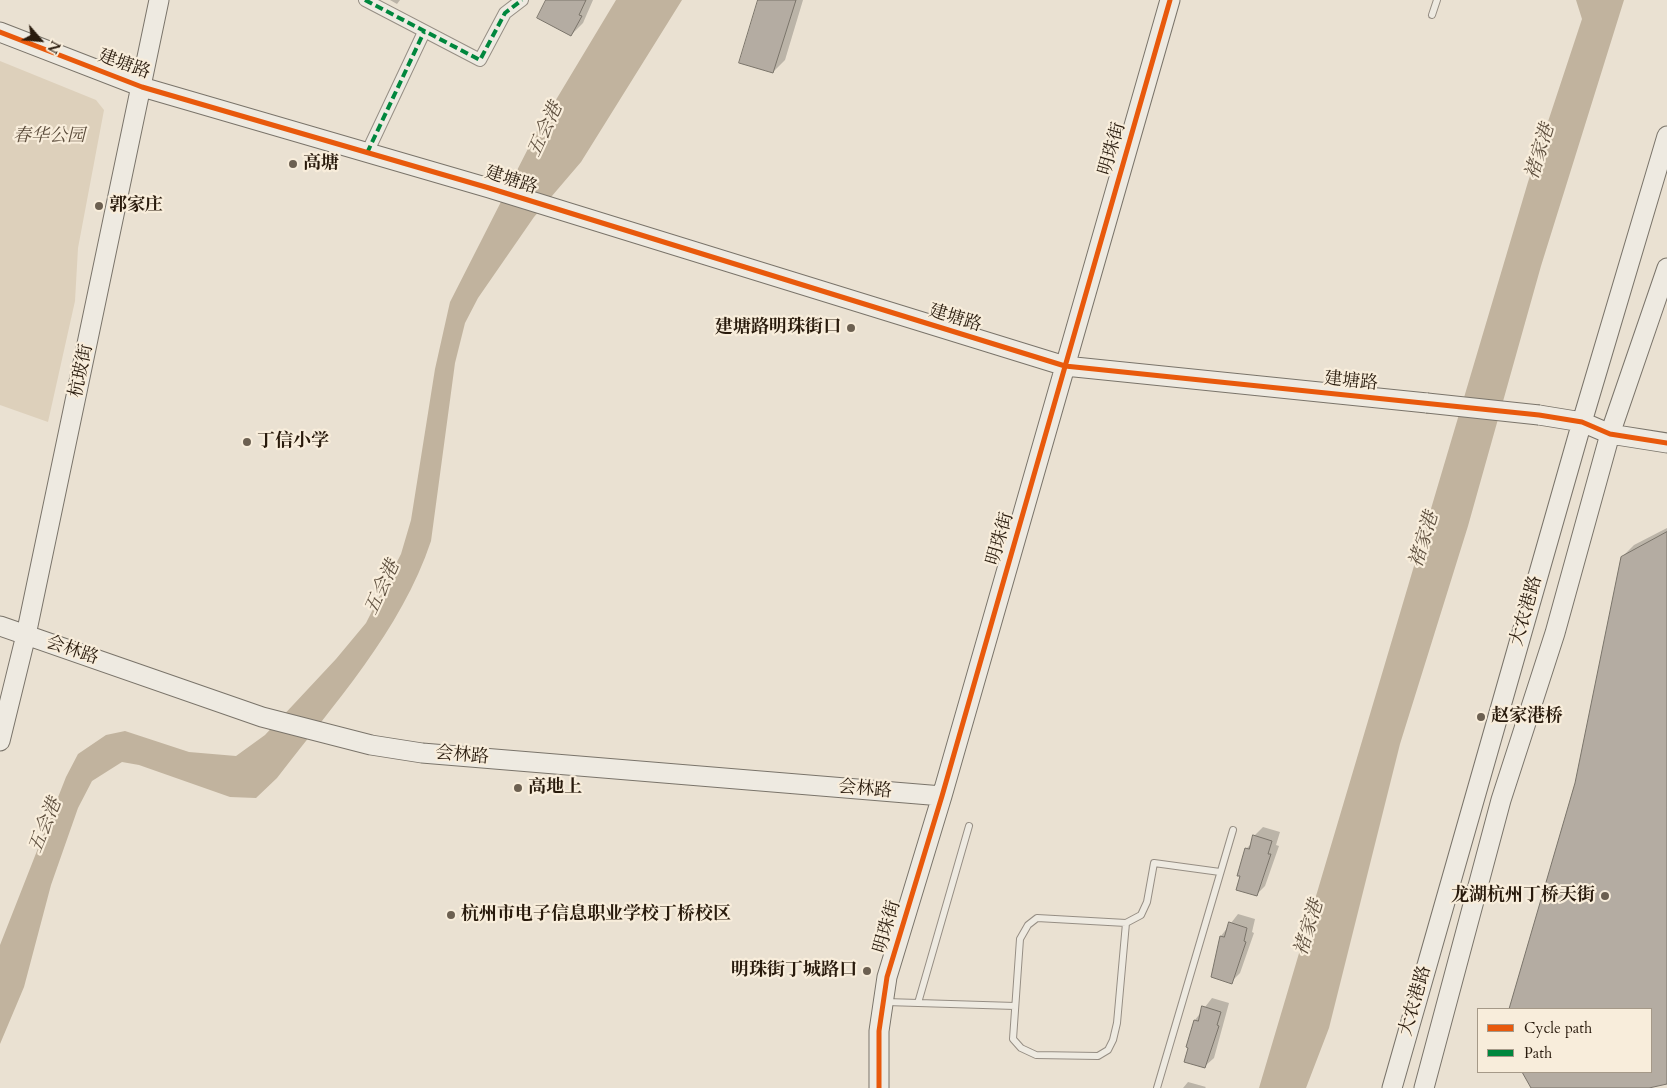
<!DOCTYPE html>
<html>
<head>
<meta charset="utf-8">
<style>
	body { margin:0 }
	#map { position:relative; width:1667px; height:1088px; overflow:hidden; background:#eae1d2; font-family:Cardo,serif }
	canvas { display:block }
	.legend { position:absolute; left:1477px; top:1008px; width:175px; height:65px; box-sizing:border-box; background:#f8eddb; border:1px solid #a59988; margin:0; padding:6px 9px; list-style:none; font-size:15px; color:#281a0c }
	.legend li { display:flex; align-items:center; gap:10px; height:25px }
	.legend b { width:25px; border:1px solid #a59988 }
	.north { position:absolute; left:15px; top:15px; width:50px; height:50px; -webkit-text-stroke:4px #f8eddb; paint-order:stroke; rotate:117deg; font-size:14px; font-weight:700; line-height:20px; text-align:center; color:#281a0c }
	.north::after { content:''; display:block; margin:auto; width:18px; height:22px; background:#281a0c; clip-path:polygon(50% 0,100% 100%,50% 72%,0 100%) }
</style>
</head>
<body>
<div id="map">
<canvas width="1667" height="1088"></canvas>
<ul class="legend">
<li><b style="height:6px;background:#e8590c"></b>Cycle path</li>
<li><b style="height:6px;background:#00873e"></b>Path</li>
</ul>
<div class="north">N</div>
</div>
<script>
const ctx = document.querySelector('canvas').getContext('2d');
ctx.lineJoin = 'round';
function paint(path, color) {
  ctx.fillStyle = color;
  ctx.fill(path, 'evenodd');
}
function trace(path, color, width, dash) {
  ctx.strokeStyle = color;
  ctx.lineWidth = width;
  ctx.lineCap = dash ? 'butt' : 'round';
  ctx.setLineDash(dash || []);
  ctx.stroke(path);
}
function drawText(font, color, halo, rows, align = 'center') {
  ctx.font = font + ' Cardo,"Noto Serif SC",serif';
  ctx.lineWidth = 4.5;
  ctx.setLineDash([]);
  ctx.textBaseline = 'middle';
  ctx.strokeStyle = halo;
  ctx.fillStyle = color;
  for (const [text, x, y, turn = 0] of rows) {
    ctx.save();
    ctx.translate(x, y);
    ctx.rotate((+turn || 0) * Math.PI / 180);
    ctx.textAlign = isNaN(turn) ? turn : align;
    if (halo) ctx.strokeText(text, 0, 0);
    ctx.fillText(text, 0, 0);
    ctx.restore();
  }
}
paint(new Path2D(`
	M0,61L96,100L104,110L78,248L75,301L48,422L0,405Z`), '#ddd0bb');
paint(new Path2D(`
	M616,0H682L581,162L534,217L478,298L465,323L455,363L431,541C401,631 334,704 277,778L256,798L230,797L139,765L122,762L92,781L78,808L51,885L24,987L0,1044V945L66,777L78,754L106,735L125,731L189,752L236,756L265,735L336,659L366,623L401,554L411,520L435,369L450,302L536,133Z
	M1576,0H1624L1541,266L1468,526L1400,744L1329,1028L1306,1088H1259L1528,182L1582,19Z`), '#c1b39e');
paint(new Path2D(`
	M390,0H400L397,4Z
	M548,0H593L583,23L571,35Z
	M760,0H803L785,60L773,72Z
	M1667,528V1082L1642,1088H1532L1524,1072H1651V1009H1511L1576,783L1622,557L1634,545Z
	M1263,827L1280,832L1276,845L1279,846L1265,886L1256,895L1246,849L1252,843L1254,836Z
	M1238,914L1255,919L1252,932L1254,933L1240,973L1231,982L1212,977L1221,936Z
	M1212,998L1229,1003L1214,1058L1205,1066L1195,1020Z
	M1188,1082L1206,1087L1205,1088H1183Z`), '#0003');
const building = new Path2D(`
	M546,0H586L579,15L582,16L571,36L537,18Z
	M758,0H796L773,73L739,63Z
	M1667,532V1084L1649,1088H1531L1522,1072H1651V1009H1509L1575,783L1621,557Z
	M1253,835L1272,841L1268,854H1271L1257,896L1236,890L1240,876H1237L1245,848L1249,849Z
	M1229,922L1247,928L1244,941L1246,942L1232,984L1211,977L1220,936L1224,937Z
	M1202,1006L1221,1012L1217,1025L1219,1026L1205,1068L1184,1062L1188,1048L1186,1047L1194,1020L1198,1021Z`);
paint(building, '#b4aca2');
trace(building, '#7a746a', 1);
const lane = new Path2D(`
	M1432,15L1437,0
	M1126,923L1117,1023L1113,1040L1108,1050L1098,1056L1036,1055L1021,1048L1013,1039L1020,939L1028,925L1037,918L1126,923L1141,915L1147,902L1154,863L1220,872
	M886,1002L1015,1006
	M918,1003L969,826
	M1157,1088L1233,830`);
const street = new Path2D(`
	M365,0L480,60L505,13L522,0
	M367,153L424,32`);
const secondary = new Path2D(`
	M0,32L142,87L489,188L1065,366L1427,403
	M1539,415L1582,422L1610,434L1667,443
	M0,626L262,717L371,745L422,753L942,796
	M0,741L26,635L159,0
	M879,1088V1031L887,977L942,796L1170,0
	M1392,1088L1582,422L1667,136
	M1424,1088L1501,800L1555,633L1610,434L1667,268`);
trace(lane, '#968e84', 8);
trace(street, '#968e84', 14);
trace(secondary, '#7a746a', 21);
trace(lane, '#eeeae1', 6);
trace(street, '#eeeae1', 12);
trace(secondary, '#eeeae1', 19);
const secondaryBridge = new Path2D(`
	M1427,403L1539,415`);
trace(secondaryBridge, '#7a746a', 21, []);
trace(secondaryBridge, '#eeeae1', 19);
trace(new Path2D(`
	M365,0L480,60L505,13L522,0
	M367,153L424,32`), '#00873e', 4, [8, 4]);
trace(new Path2D(`
	M0,32L142,87L489,188L1065,366L1539,415L1582,422L1610,434L1667,443
	M879,1088V1031L887,977L942,796L1170,0`), '#e8590c', 5);
for (const [x, y, r, color] of [
	[293,164,5,"#6c6051"],
	[99,206,5,"#6c6051"],
	[851,328,5,"#6c6051"],
	[247,442,5,"#6c6051"],
	[1481,717,5,"#6c6051"],
	[518,788,5,"#6c6051"],
	[1605,896,5,"#6c6051"],
	[451,915,5,"#6c6051"],
	[867,971,5,"#6c6051"]
]) {
  const dot = new Path2D();
  dot.arc(x, y, r, 0, 2 * Math.PI);
  ctx.fillStyle = color;
  ctx.fill(dot);
  trace(dot, '#f8eddb', 2);
}
drawText('18px', '#281a0c', '#f8eddb', [
	["建塘路",124,65,20],
	["明珠街",1113,149,-74],
	["建塘路",511,181,18],
	["建塘路",955,319,17],
	["杭玻街",82,371,-78],
	["建塘路",1351,382,6],
	["明珠街",1001,539,-74],
	["大农港路",1527,611,-74],
	["会林路",72,651,19],
	["会林路",462,756,5],
	["会林路",865,790,5],
	["明珠街",888,927,-74],
	["大农港路",1416,1001,-74]
]);
drawText('italic 18px', '#5b4c3b', '#f8eddb', [
	["春华公园",49,137]
]);
drawText('bold 18px', '#281a0c', '#f8eddb', [
	["高塘",303,164],
	["郭家庄",109,206],
	["建塘路明珠街口",841,328,"right"],
	["丁信小学",257,442],
	["赵家港桥",1491,717],
	["高地上",528,788],
	["龙湖杭州丁桥天街",1595,896,"right"],
	["杭州市电子信息职业学校丁桥校区",461,915],
	["明珠街丁城路口",857,971,"right"]
], 'left');
drawText('italic 19px', '#5e4f3e', '#f8eddb', [
	["五会港",546,130,-65],
	["褚家港",1541,152,-73],
	["褚家港",1425,540,-73],
	["五会港",383,588,-65],
	["五会港",46,826,-68],
	["褚家港",1310,928,-73]
]);
</script>
</body>
</html>
